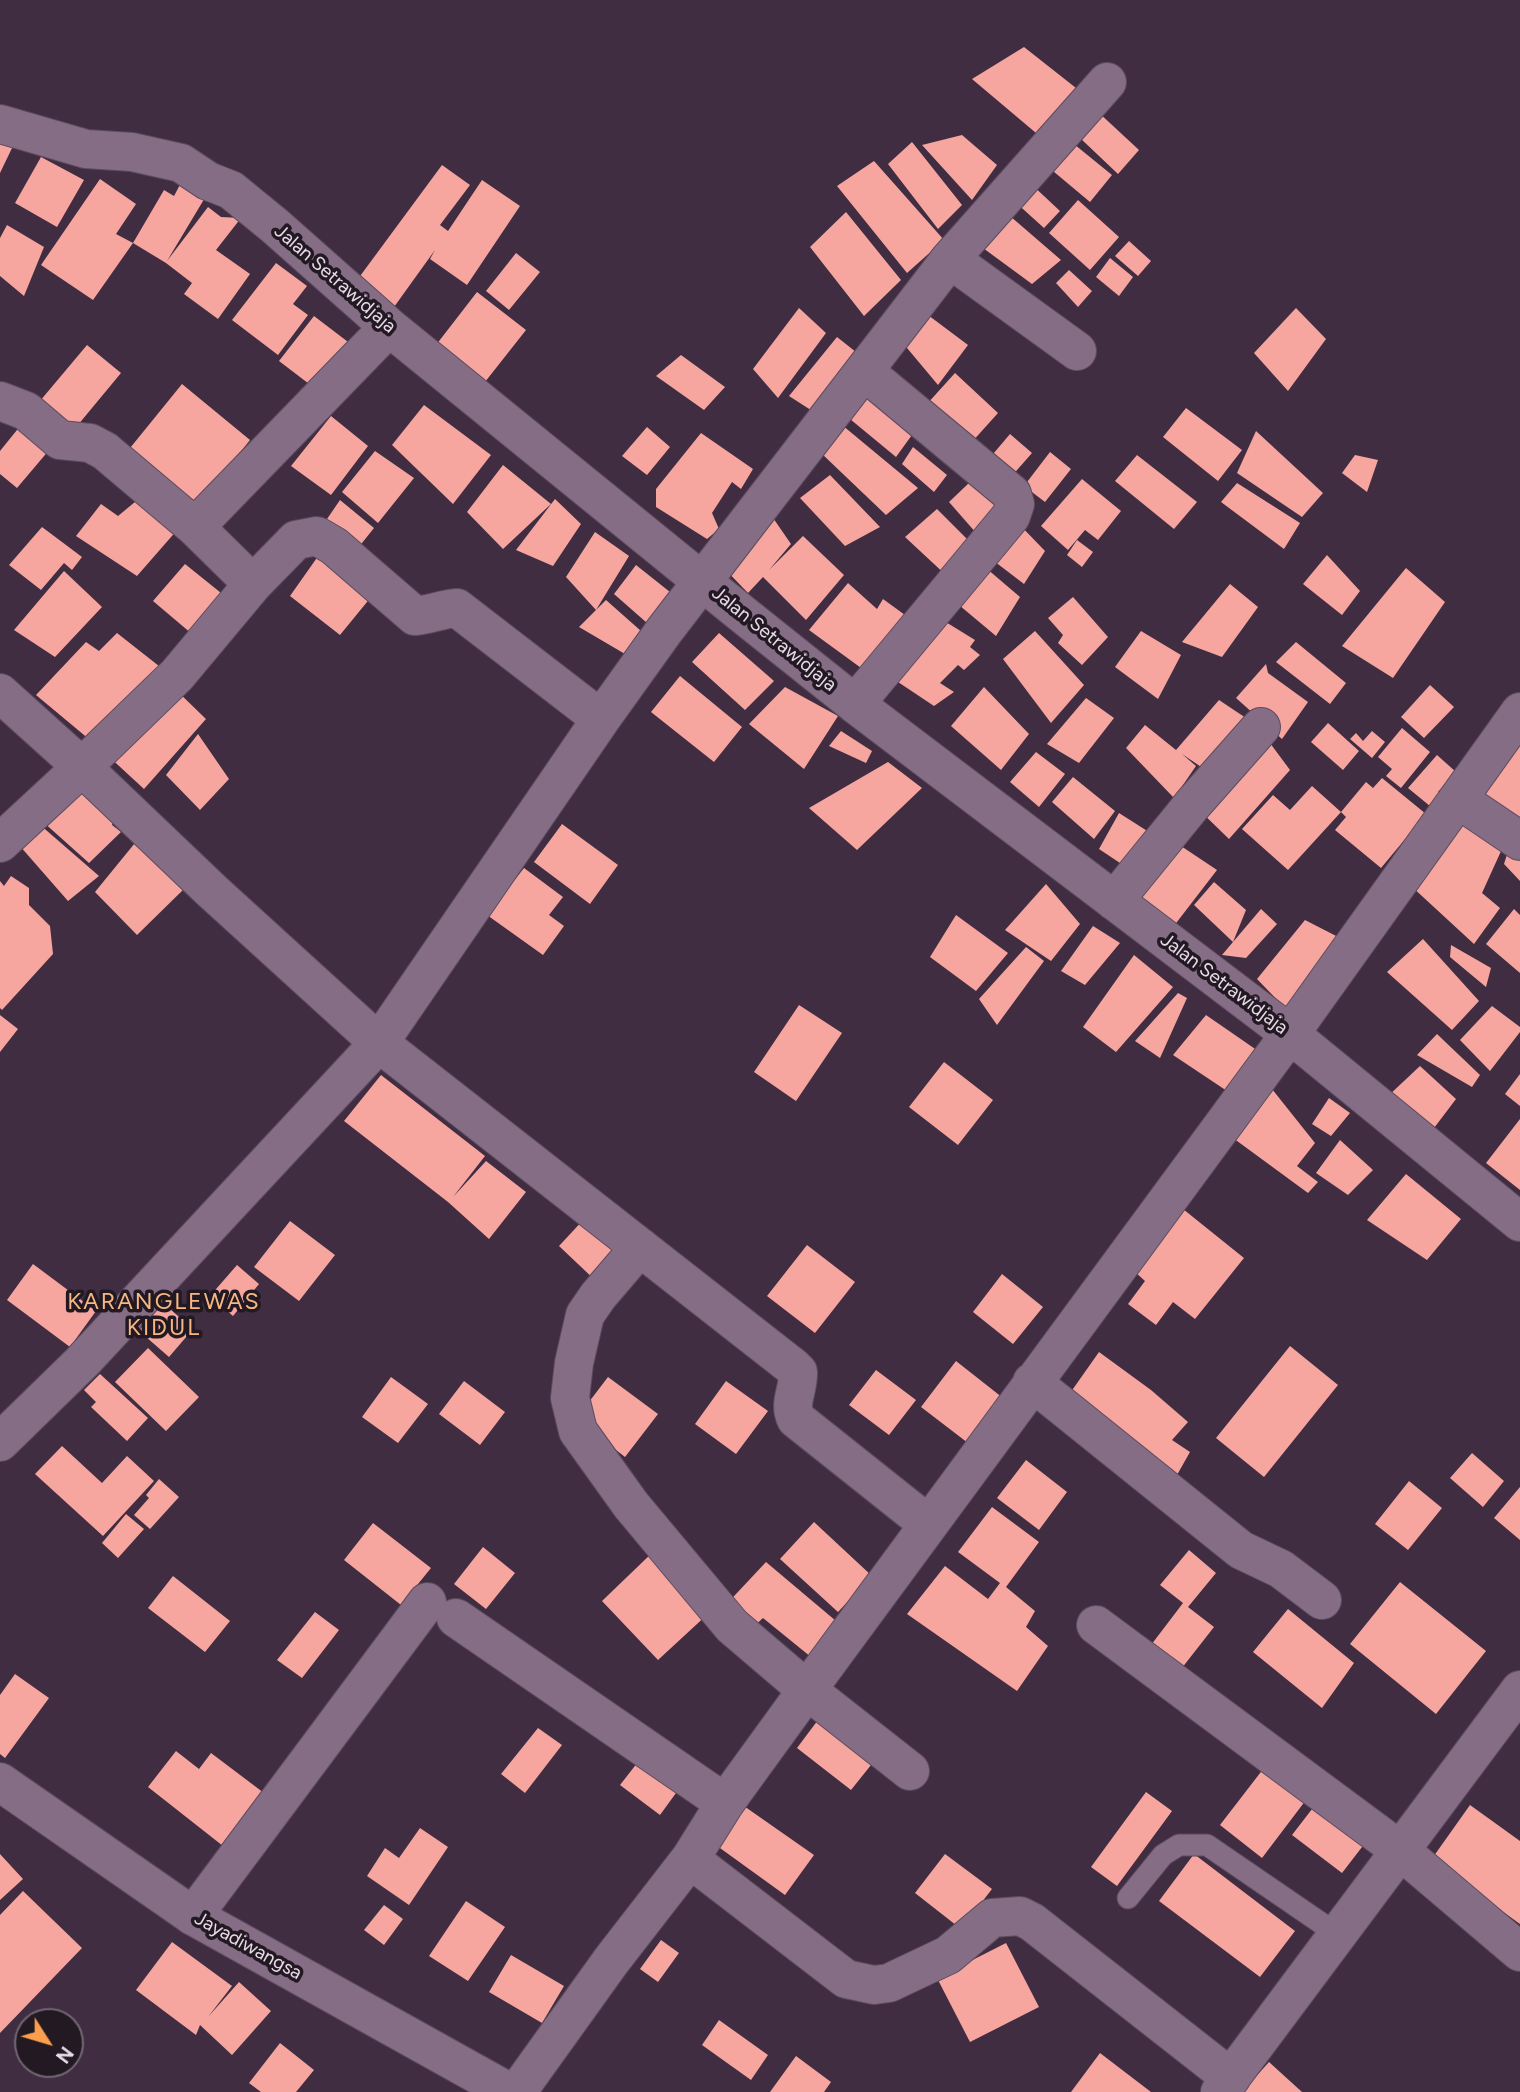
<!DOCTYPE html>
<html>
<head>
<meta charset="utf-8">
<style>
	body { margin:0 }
	#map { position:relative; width:1520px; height:2092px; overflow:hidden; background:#412d42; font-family:Figtree,sans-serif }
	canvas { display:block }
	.north { position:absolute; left:14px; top:2008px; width:70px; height:70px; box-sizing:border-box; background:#221923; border:2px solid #716672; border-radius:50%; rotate:127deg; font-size:19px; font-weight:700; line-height:28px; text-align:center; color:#e8dae8 }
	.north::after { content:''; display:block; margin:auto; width:24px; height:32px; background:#fa9f4e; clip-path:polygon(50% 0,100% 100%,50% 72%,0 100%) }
</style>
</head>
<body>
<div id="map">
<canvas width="1520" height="2092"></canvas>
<div class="north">N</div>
</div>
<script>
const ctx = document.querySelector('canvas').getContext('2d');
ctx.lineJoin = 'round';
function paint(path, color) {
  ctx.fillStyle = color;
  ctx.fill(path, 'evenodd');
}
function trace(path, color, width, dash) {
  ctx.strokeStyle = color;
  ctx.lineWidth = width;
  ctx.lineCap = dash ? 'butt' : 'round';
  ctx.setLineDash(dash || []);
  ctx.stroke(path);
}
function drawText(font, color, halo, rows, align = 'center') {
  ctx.font = font + ' Figtree,sans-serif';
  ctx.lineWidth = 7;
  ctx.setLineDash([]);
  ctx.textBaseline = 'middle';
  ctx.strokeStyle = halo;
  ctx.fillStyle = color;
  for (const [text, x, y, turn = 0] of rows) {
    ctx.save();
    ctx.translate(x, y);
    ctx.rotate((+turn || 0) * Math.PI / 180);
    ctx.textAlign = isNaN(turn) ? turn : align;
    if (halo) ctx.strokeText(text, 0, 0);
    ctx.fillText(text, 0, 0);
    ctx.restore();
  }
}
paint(new Path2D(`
	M1024,47L1076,88L1036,133L972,79Z
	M1097,111L1139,150L1118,174L1079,137Z
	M962,135L997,165L972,200L922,145Z
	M0,139L13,146L0,173Z
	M1069,140L1112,175L1090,202L1047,166Z
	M912,142L962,205L938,229L888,164Z
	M41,157L84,180L57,227L15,203Z
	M874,161L944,240L907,273L837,186Z
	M442,165L470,185L440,225L448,231L482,180L520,206L467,285L430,259L435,250L389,314L352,287Z
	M100,179L136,204L116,234L133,243L164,190L174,196L182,181L206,196L167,261L208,207L221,217L241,218L216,250L250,274L218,319L184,294L192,283L166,263L133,243L93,300L41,265Z
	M1029,182L1060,211L1044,228L1013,200Z
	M1078,200L1119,237L1090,270L1049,233Z
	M846,212L901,280L864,316L810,247Z
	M1010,216L1061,260L1032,284L983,248Z
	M7,225L44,247L24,296L0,276V238Z
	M1129,241L1151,261L1138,276L1115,256Z
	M516,253L540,272L509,310L486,291Z
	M1110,258L1133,277L1119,296L1096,277Z
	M276,263L307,286L293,304L308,315L278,355L232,320Z
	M1069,270L1092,291L1078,307L1056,283Z
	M477,292L526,330L485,382L436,345Z
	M799,308L826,333L778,398L753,369Z
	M1296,308L1326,339L1288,391L1254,353Z
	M924,312L968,345L938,385L902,342Z
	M314,316L352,345L317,390L279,361Z
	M837,337L861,356L817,414L789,396Z
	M87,345L121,373L58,449L24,420Z
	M681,355L725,387L704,410L656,376Z
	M955,373L998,413L971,443L927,404Z
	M182,384L250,440L196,508L126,453Z
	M873,388L917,428L896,457L850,419Z
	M424,405L491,455L453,504L392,445Z
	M1186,408L1242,450L1218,481L1163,437Z
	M331,416L368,446L331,495L291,466Z
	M21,425L50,449L17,488L0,474V451Z
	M842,425L918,488L886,515L821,453Z
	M647,427L670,447L647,475L622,456Z
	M1256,431L1323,493L1302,517L1237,473Z
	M701,433L753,469L741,489L732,482L712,513L719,529L707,539L656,507V489Z
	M1010,434L1032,453L1010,478L988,460Z
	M913,447L947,475L934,492L902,464Z
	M375,451L414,478L378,523L342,492Z
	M1050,452L1071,469L1045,502L1024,486Z
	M1137,455L1197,502L1174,529L1115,481Z
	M1355,455L1378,460L1367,492L1342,473Z
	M503,465L551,504L503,549L467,512Z
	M830,475L880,527L845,546L800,498Z
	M1082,479L1121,511L1098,540L1085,530L1068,550L1041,526Z
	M970,482L1006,514L984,542L949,502Z
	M1237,483L1300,523L1284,549L1221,502Z
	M147,492L185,521L137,576L76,536L101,504L118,516Z
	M555,499L581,524L553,566L516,550Z
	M340,500L374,528L346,563L314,538Z
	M937,509L975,547L948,577L905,537Z
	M771,515L791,544L769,570L803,536L844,575L806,620L763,577L748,593L719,563Z
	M1017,522L1045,551L1024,584L990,558Z
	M42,527L82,557L72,570L64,563L41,590L9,565Z
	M595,532L629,556L596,610L566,577Z
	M1077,540L1093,552L1082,567L1067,555Z
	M321,552L376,591L340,635L290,596Z
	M1327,555L1360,591L1342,615L1303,584Z
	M185,564L236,605L205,645L153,601Z
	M636,565L680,600L655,630L614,594Z
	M986,568L1020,597L996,636L953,600Z
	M1406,568L1445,602L1393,678L1342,646Z
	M64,571L102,607L55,657L14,630Z
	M848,583L877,609L883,599L916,623L868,673L809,630Z
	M1230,584L1258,607L1222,657L1182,642Z
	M1073,597L1108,637L1082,665L1058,643L1063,635L1048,618Z
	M606,600L641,631L625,654L579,627Z
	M936,616L975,640L970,647L980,655L964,670L958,665L940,683L954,692L934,706L886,674Z
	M1035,631L1084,685L1051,723L1003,659Z
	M1141,631L1181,655L1158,699L1115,667Z
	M117,633L164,670L96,745L36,695L86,642L99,651Z
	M719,633L774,681L745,710L692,662Z
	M1296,642L1346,683L1330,704L1276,662Z
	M1266,664L1268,673L1308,702L1282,739L1236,698Z
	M680,676L742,727L714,762L651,712Z
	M1430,685L1454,707L1424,738L1401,717Z
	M785,687L838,716L804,769L749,724Z
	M984,687L1029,734L1001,770L951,726Z
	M175,689L206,719L144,789L105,753Z
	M1086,698L1114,718L1079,763L1047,744Z
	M1219,700L1258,726L1216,777L1182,754L1196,766L1174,798L1126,748L1145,725L1176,750Z
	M1328,723L1359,751L1343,770L1311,742Z
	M1402,728L1430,752L1401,788L1386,776L1392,769L1378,757Z
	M1520,729V824L1473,788Z
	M841,731L872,751L866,763L829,746Z
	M1372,731L1385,742L1372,758L1350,739L1356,733L1363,741Z
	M198,734L229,779L200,810L166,775Z
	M1267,739L1290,770L1229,839L1195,806Z
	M1036,752L1065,774L1039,807L1010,782Z
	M1437,755L1456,772L1438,792L1447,799L1436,811L1408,788Z
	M888,762L922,788L857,850L809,808Z
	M1073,777L1115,811L1094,839L1052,802Z
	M1382,778L1426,814L1381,868L1335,830L1346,817L1341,812L1288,870L1242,829L1273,795L1290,810L1312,786L1341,812L1366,782L1373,788Z
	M75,779L115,814L112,825L121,832L89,863L32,812Z
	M1119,813L1152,834L1132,871L1099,849Z
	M31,817L99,876L68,901L19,845Z
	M1466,818L1502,849L1482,893L1500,908L1474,944L1410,885Z
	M562,824L618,865L590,904L534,862Z
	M139,838L185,888L137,935L95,892Z
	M1169,838L1217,870L1170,931L1129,895Z
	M1511,842L1520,847V881L1504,864Z
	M524,868L563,897L549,915L564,926L543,955L487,915Z
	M11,876L29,888V905L50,926L53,954L2,1010L0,1008V881L4,886Z
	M1214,882L1246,910L1233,942L1261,909L1277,924L1246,958L1222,955L1233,942L1194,905Z
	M1046,884L1080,924L1051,961L1005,930Z
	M1514,909L1520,915V973L1486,944Z
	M956,915L1008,953L976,991L930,957Z
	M1305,920L1342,939L1285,1008L1257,979Z
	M1093,926L1120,943L1085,985L1061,971Z
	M1423,939L1479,1001L1452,1030L1387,972Z
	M1451,945L1491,968L1486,987L1450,957Z
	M1026,947L1044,961L997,1025L979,999Z
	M1134,955L1173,987L1116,1052L1083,1027Z
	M1178,993L1187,998L1160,1058L1135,1041Z
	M799,1005L842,1033L796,1101L754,1072Z
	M1492,1006L1520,1027V1032L1490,1071L1460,1040Z
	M0,1015L18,1029L0,1052Z
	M1206,1015L1261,1053L1227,1091L1173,1055Z
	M1437,1034L1480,1075L1472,1087L1417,1055Z
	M944,1062L993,1100L958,1145L909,1107Z
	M1420,1066L1456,1099L1431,1132L1387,1097Z
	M1520,1074V1106L1505,1094Z
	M381,1075L485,1156L453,1197L486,1161L526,1192L489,1239L448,1202L344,1121Z
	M1272,1089L1315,1143L1297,1166L1318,1182L1308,1193L1233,1138Z
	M1329,1098L1350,1113L1331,1136L1312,1124Z
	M1520,1119V1190L1486,1163Z
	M1340,1140L1373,1170L1348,1195L1316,1173Z
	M1406,1174L1461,1219L1427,1260L1367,1220Z
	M1183,1209L1244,1258L1195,1319L1173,1302L1156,1325L1128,1304L1145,1281L1134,1271Z
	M585,1218L624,1253L597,1282L559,1246Z
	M290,1221L335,1255L299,1301L254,1267Z
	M807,1245L855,1282L815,1333L767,1296Z
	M33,1264L96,1311L70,1347L7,1300Z
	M237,1265L259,1284L233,1316L210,1296Z
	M1002,1274L1043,1307L1013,1344L973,1312Z
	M163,1303L193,1329L169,1357L138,1330Z
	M1290,1346L1338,1385L1264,1477L1216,1438Z
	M148,1348L199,1397L166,1431L115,1382Z
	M1099,1352L1151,1390L1188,1422L1172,1440L1190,1452L1173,1482L1068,1396Z
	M956,1361L1003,1398L968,1443L921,1407Z
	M876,1370L916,1400L889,1435L849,1405Z
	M100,1374L148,1418L127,1441L91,1407L96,1402L84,1390Z
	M391,1377L428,1404L398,1443L362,1417Z
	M608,1377L658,1414L625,1457L576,1419Z
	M464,1381L505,1412L480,1445L439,1414Z
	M726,1381L768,1411L736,1454L695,1424Z
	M62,1446L102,1483L127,1456L154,1481L103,1536L35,1474Z
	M1472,1453L1504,1481L1483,1507L1450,1478Z
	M1026,1460L1067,1492L1039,1530L997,1498Z
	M159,1479L179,1497L150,1529L134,1515L149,1498L146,1495Z
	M1409,1481L1442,1508L1408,1550L1375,1524Z
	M1520,1487V1540L1494,1518Z
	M992,1507L1039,1542L1006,1587L1035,1611L1026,1627L1048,1646L1017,1691L907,1614L945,1566L988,1599L1000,1583L958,1552Z
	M126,1514L144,1529L118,1558L102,1543Z
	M814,1522L872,1576L838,1612L780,1559Z
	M373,1523L431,1568L401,1605L344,1560Z
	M483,1547L515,1573L486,1609L454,1584Z
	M1189,1550L1216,1573L1188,1607L1214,1627L1178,1673L1148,1649L1183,1603L1160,1585Z
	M654,1551L710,1612L658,1660L602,1601Z
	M766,1562L836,1621L811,1657L763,1618L748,1632L721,1610Z
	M173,1576L230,1621L205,1652L148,1608Z
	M1400,1582L1486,1651L1436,1714L1350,1644Z
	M1288,1609L1354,1663L1322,1708L1253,1652Z
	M315,1612L339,1630L302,1678L277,1660Z
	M15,1674L49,1698L5,1758L0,1754V1695Z
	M824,1712L879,1755L851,1790L797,1748Z
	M538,1728L562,1745L525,1793L501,1774Z
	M176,1751L199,1769L211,1753L264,1793L223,1846L148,1787Z
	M645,1753L684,1782L660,1815L620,1785Z
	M1267,1764L1309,1796L1262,1858L1220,1825Z
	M1146,1792L1172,1811L1117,1886L1091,1867Z
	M1319,1800L1369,1838L1342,1873L1292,1835Z
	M741,1804L814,1855L785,1895L713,1843Z
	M1470,1805L1520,1841V1924L1431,1860Z
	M420,1828L448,1847L409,1905L367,1876L385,1848L399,1858Z
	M0,1854L23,1879L0,1900Z
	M945,1854L992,1889L961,1929L915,1893Z
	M1194,1854L1295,1931L1260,1977L1159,1901Z
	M23,1891L82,1948L0,2033V1915Z
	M466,1901L505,1927L468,1981L429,1956Z
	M384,1905L403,1919L384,1945L364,1930Z
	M661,1940L679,1953L658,1982L640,1969Z
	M172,1942L232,1986L208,2017L239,1982L271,2011L232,2055L200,2025L196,2035L136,1990Z
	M1006,1943L1039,2007L970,2042L937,1978Z
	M511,1955L564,1986L542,2023L489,1992Z
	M719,2020L768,2055L751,2080L702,2045Z
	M280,2043L314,2070L296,2092H261L249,2083Z
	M1100,2053L1151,2092H1071Z
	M796,2056L831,2082L824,2092H770Z
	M1269,2062L1302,2092H1242Z`), '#f6a69f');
const lane = new Path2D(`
	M1128,1898L1163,1855L1179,1845H1207L1337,1934`);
const street = new Path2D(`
	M0,124L86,149L132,152L181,163L208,181L231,190L275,226L389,327L741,613L855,704L1290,1034L1520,1222
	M950,259L1107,82
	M0,401L26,411L60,440L90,443L105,451L195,527L253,584
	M195,527L389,327
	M0,693L82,767L212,891L379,1043L793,1367L798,1372C799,1389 788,1403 796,1419L928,1524
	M855,704L1011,516L1015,504L1012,494L864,371
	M1458,799L1520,841
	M0,843L82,767L177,675L253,584L296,540L317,536L334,546L415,616C429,615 442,609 457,608L601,719
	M1114,901L1192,805L1261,727
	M640,1247L598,1296L585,1315L574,1363L570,1398L578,1431L631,1505L732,1626L807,1690L910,1771
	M1032,1382L1241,1550L1281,1569L1322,1600
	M0,1442L82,1362L379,1043L601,719L664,631L950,259L1077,351
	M456,1618L725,1803
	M1096,1625L1401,1851L1520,1952
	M690,1859L846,1979L874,1985L889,1983L948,1955L992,1918L1020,1916L1032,1922L1231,2078
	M193,1916L427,1602
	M517,2092L611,1961L690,1859L725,1803L807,1690L1290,1034L1520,712
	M1220,2092L1520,1690`);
const secondary = new Path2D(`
	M0,1782L193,1916L509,2092`);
trace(lane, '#5d4b5e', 23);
trace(street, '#5d4b5e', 40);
trace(secondary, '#5d4b5e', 40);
trace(lane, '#846d85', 21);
trace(street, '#846d85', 38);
trace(secondary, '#846d85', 38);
drawText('19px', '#e8dae8', '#221923', [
	["Jalan Setrawidjaja",335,279,41],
	["Jalan Setrawidjaja",774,639,39],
	["Jalan Setrawidjaja",1224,984,37],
	["Jayadiwangsa",248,1946,29]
]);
ctx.letterSpacing = '2px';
drawText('23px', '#f7b783', '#221923', [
	["KARANGLEWAS",164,1302],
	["KIDUL",164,1328]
]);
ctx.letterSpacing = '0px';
</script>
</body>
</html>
